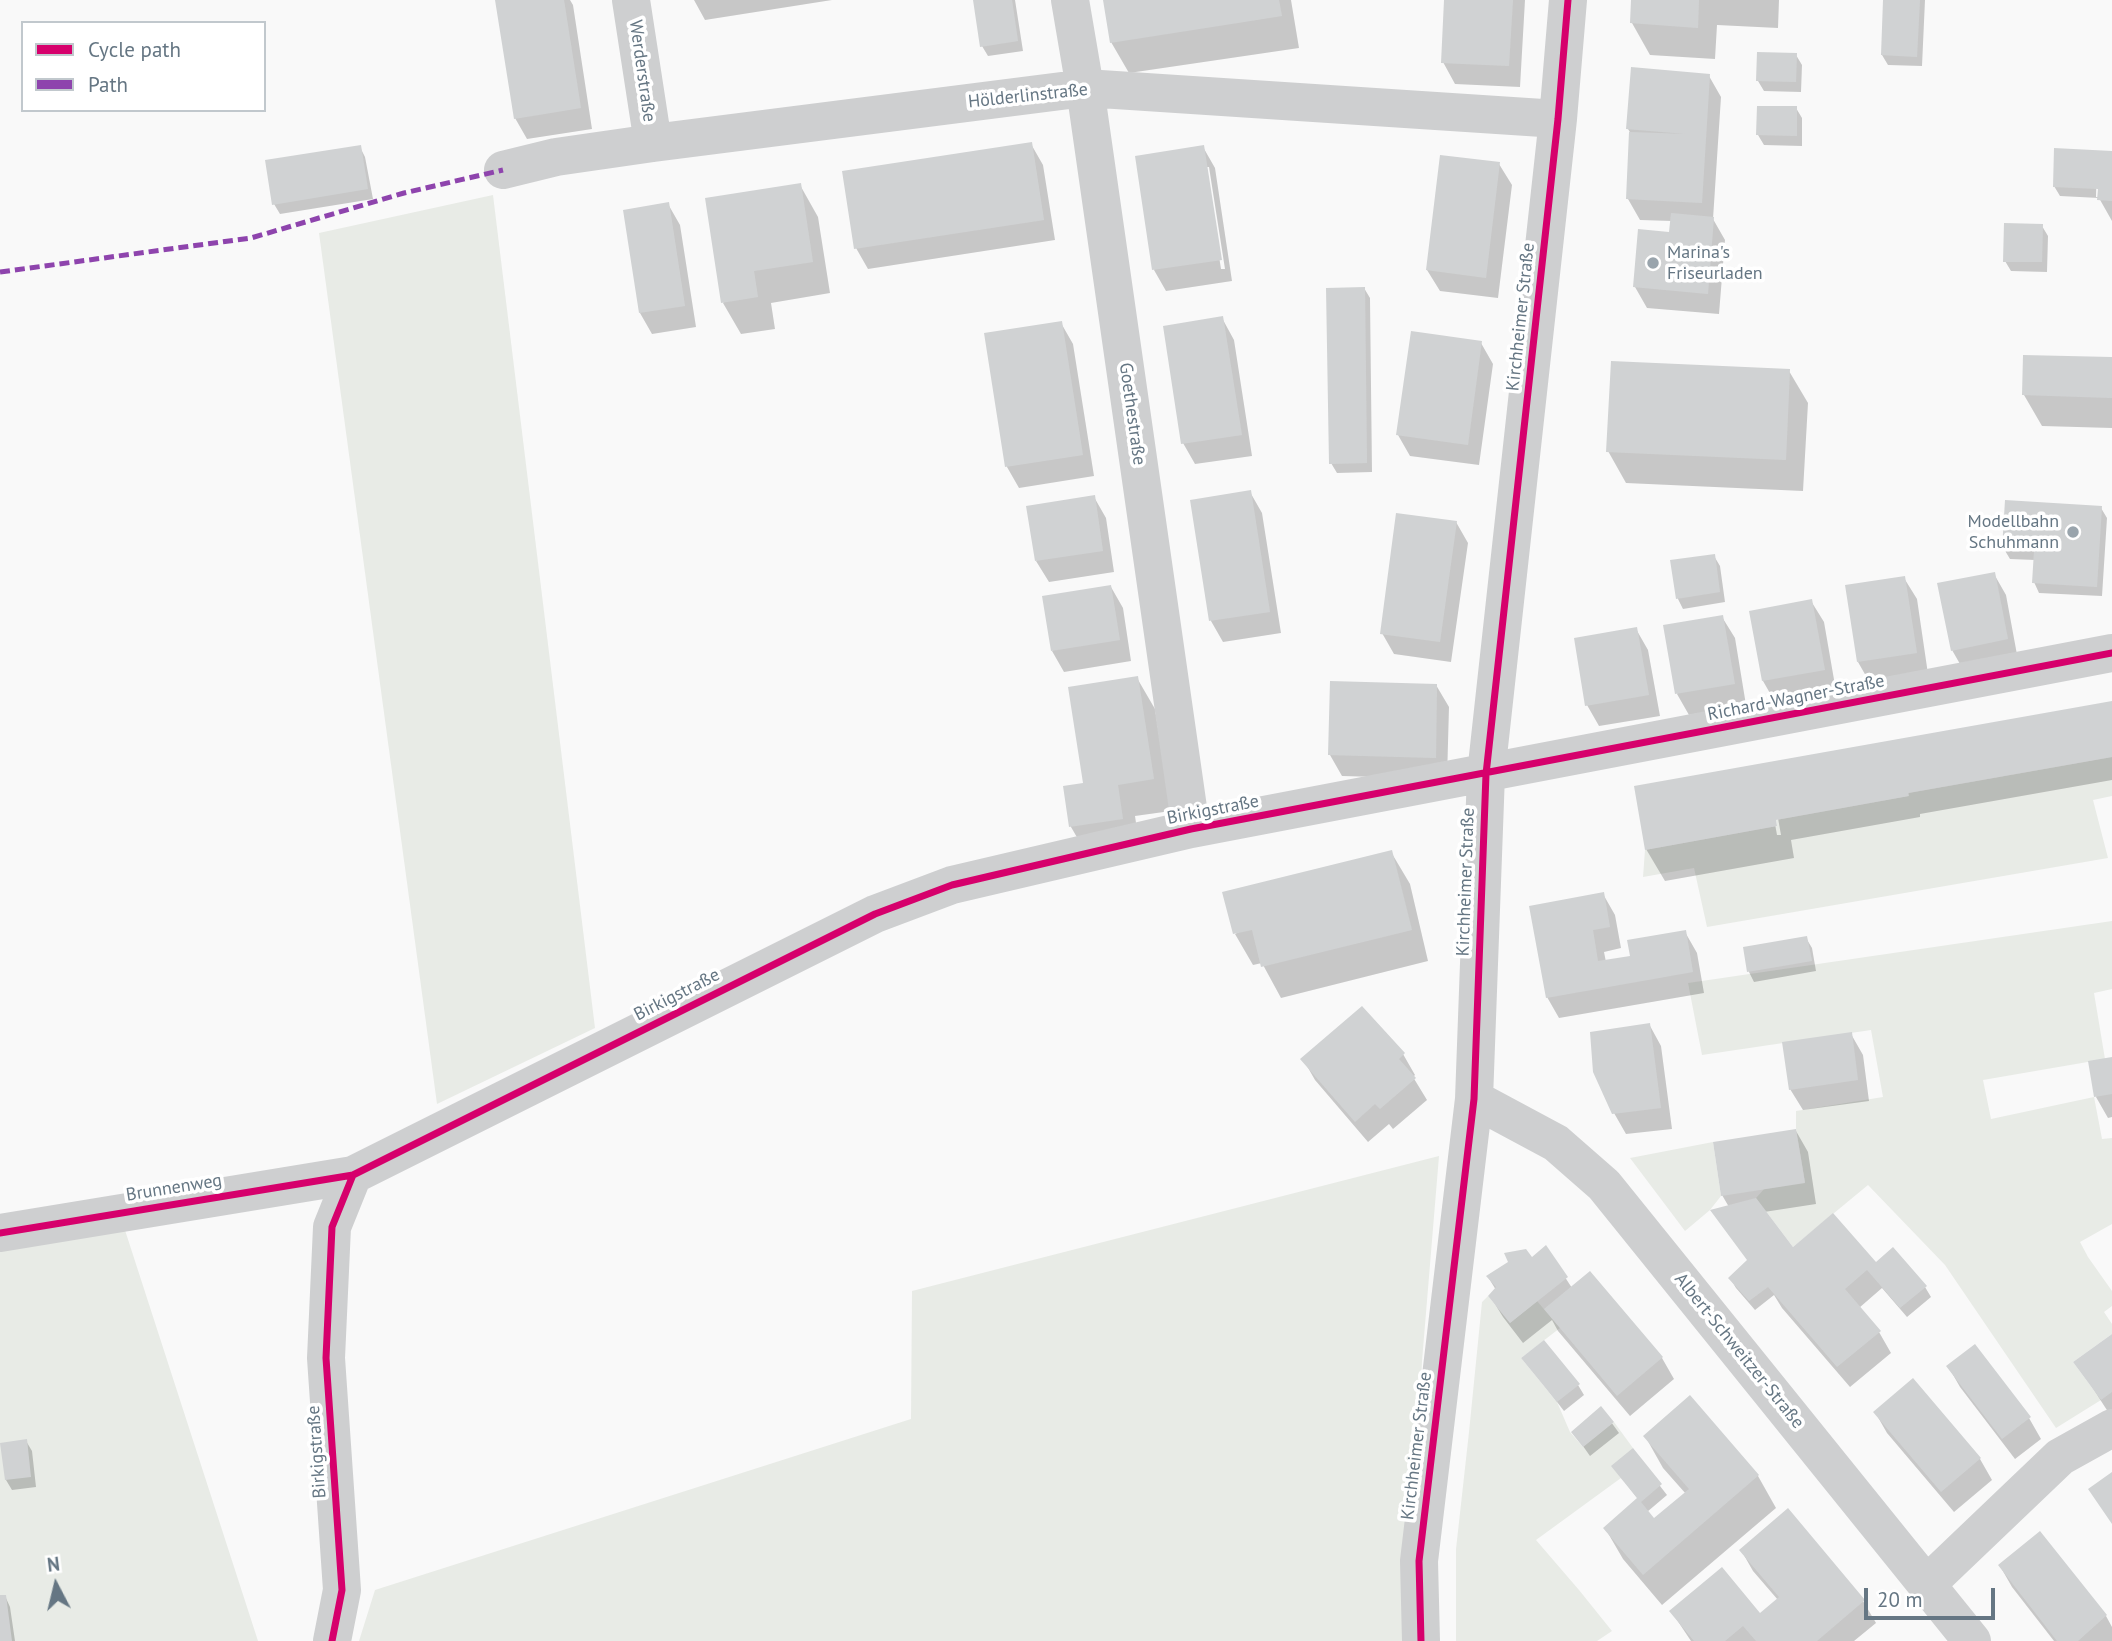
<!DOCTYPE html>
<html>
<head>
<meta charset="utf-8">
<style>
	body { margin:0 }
	#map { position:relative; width:2112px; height:1641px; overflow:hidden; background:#f9f9f9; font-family:"PT Sans",sans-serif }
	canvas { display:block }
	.legend { position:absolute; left:21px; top:21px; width:245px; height:91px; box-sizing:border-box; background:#fff; border:2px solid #c1c8cd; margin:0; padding:9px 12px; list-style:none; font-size:21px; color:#657683 }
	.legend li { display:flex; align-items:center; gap:14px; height:35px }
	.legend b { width:35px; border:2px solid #c1c8cd }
	.north { position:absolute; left:21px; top:1550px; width:70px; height:70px; -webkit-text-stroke:5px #fff; paint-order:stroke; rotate:353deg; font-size:19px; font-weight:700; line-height:28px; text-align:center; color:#657683 }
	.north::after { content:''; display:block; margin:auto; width:24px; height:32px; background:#657683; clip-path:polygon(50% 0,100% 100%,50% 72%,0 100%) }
	.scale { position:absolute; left:1864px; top:1588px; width:131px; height:32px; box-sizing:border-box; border:4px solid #657683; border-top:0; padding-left:9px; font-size:21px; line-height:24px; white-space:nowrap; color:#657683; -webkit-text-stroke:5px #fff; paint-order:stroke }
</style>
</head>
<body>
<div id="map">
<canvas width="2112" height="1641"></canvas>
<ul class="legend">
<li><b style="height:9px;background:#d6006c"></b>Cycle path</li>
<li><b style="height:9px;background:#8e44ad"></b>Path</li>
</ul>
<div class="north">N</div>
<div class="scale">20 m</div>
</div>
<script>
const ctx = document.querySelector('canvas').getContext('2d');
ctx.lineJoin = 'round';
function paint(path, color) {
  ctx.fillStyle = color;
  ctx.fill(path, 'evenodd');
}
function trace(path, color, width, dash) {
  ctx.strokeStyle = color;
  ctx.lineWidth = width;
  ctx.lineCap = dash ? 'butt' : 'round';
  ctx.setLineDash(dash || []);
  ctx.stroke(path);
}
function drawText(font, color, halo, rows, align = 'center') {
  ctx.font = font + ' "PT Sans",sans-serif';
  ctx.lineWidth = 7;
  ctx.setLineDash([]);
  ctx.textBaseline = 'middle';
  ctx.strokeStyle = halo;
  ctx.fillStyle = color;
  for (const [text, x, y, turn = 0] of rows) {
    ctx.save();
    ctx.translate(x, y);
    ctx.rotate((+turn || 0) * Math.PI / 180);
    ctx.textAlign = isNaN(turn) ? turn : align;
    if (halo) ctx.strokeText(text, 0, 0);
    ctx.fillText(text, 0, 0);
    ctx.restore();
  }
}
paint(new Path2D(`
	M493,195L595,1028L437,1104L319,233Z
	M2112,757V796L2093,800L2108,858L1707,927L1694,868L1643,877L1645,850L1777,826L1776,820L1908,796L1909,793Z
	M2112,921V989L2094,993L2105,1059L1983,1080L1991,1119L2094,1097L2102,1139L2112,1138V1224L2080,1242L2088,1257L2112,1291V1306L2104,1312L2112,1324V1334L2073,1362L2101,1400L2056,1428L1945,1265L1868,1185L1793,1247L1756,1198L1764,1189L1805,1182L1796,1129V1111L1883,1097L1871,1030L1702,1055L1688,983Z
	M1713,1142L1721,1196L1710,1210L1685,1231L1630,1158Z
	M1439,1156L1422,1361L1410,1641H359L375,1590L911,1419L912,1291Z
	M123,1224L258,1641H0V1244Z
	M1488,1296L1510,1323L1537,1301L1560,1328L1521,1358L1557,1402L1570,1432L1583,1447L1614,1422L1633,1448L1621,1478L1536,1540L1579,1590L1612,1631L1597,1641H1456V1549L1469,1432L1482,1302Z`), '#e8ebe6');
paint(new Path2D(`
	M497,0H570L573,5L592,129L527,139L515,118Z
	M694,0H832L705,20Z
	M975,0H1015L1023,51L988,56L982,46Z
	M1105,0H1291L1299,48L1129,73L1111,42Z
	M1446,0H1525L1520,87L1455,84L1443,62Z
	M1633,0H1779L1778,28L1717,25L1715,59L1650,55L1632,23Z
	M1885,0H1925L1922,66L1888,65L1882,55Z
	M1796,55L1802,65L1801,92L1764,91L1758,81Z
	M1709,76L1721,97L1713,219L1725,240L1719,314L1647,308L1635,287L1671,233L1672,221L1640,220L1628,199L1631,134L1628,129Z
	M1796,108L1802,118V146L1764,145L1758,135Z
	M1031,144L1043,165L1055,240L868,269L856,248Z
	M360,147L365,157L373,199L280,214L274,204Z
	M1203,147L1215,168L1232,281L1166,291L1154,270ZM1205,167H1209L1225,269H1221Z
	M2056,150L2112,153V221L2099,198L2060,196L2054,186ZM2097,160H2101L2099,197H2096Z
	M1499,164L1512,185L1498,298L1440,291L1427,270Z
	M800,185L818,217L830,293L771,303L775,329L741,334L723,303Z
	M668,204L680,225L696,327L652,334L640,313Z
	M2042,226L2048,236L2047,272L2011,271L2005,261Z
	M1364,288L1370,298L1372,472L1337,473L1331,463Z
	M1222,318L1234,340L1252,456L1195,464L1183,443Z
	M1061,323L1073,344L1094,476L1019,488L1007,467L986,334Z
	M1481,343L1493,364L1479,465L1410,456L1398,435Z
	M2112,358V428L2042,426L2024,395Z
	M1789,371L1808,403L1803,491L1626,483L1608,451Z
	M1250,492L1262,513L1281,633L1223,642L1211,621L1192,501Z
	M1094,497L1106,518L1114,572L1049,582L1036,561Z
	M2101,508L2107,518L2102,596L2039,593L2034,582L2035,560L2010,559L2004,549Z
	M1456,522L1468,543L1451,662L1394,654L1382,633Z
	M1714,556L1720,566L1725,602L1683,609L1678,599L1672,562Z
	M1994,574L2006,595L2018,660L1964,671L1952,650Z
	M1904,578L1917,599L1928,674L1870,683L1858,662Z
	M1111,587L1123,608L1131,661L1064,672L1052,651Z
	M1811,601L1824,622L1836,691L1775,702L1763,681L1751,612Z
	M1722,617L1735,638L1746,705L1689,715L1677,694Z
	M1636,629L1648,650L1660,716L1599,726L1587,705Z
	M1137,678L1155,709L1171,811L1135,816L1140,850L1089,858L1071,827L1065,788L1085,785Z
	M1436,685L1449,707L1447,779L1342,776L1330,755Z
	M2112,703V780L1920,814V817L1791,840L1794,858L1665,881L1646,849L1636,787L1765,764L1768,770V764ZM1770,796H1774L1781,835H1777Z
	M1391,852L1410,884L1428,961L1281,998L1262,963L1253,965L1235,934Z
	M1603,894L1615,915L1621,948L1604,952L1606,962L1632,957L1685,932L1697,953L1704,993L1559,1018L1547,997Z
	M1806,938L1812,948L1816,971L1754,982L1749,972L1745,949Z
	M1649,1024L1661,1046L1672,1129L1626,1134L1614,1113Z
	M1851,1034L1863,1055L1869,1101L1803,1110L1790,1089Z
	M1403,1054L1415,1075L1413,1077L1427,1100L1393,1129L1389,1124L1368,1142L1315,1080L1303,1059Z
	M2112,1059V1117L2108,1118L2096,1097Z
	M1796,1131L1808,1152L1816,1204L1764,1212L1793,1249L1876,1265L1925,1287L1931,1297L1907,1317L1882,1288L1859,1308L1879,1332L1891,1353L1850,1387L1782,1308L1774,1295L1755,1310L1736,1288L1730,1278L1748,1261L1729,1207L1722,1195Z
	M1546,1248L1572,1288L1590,1273L1662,1358L1674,1379L1630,1416L1558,1331L1552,1320L1523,1343L1503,1317L1490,1296L1496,1290L1488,1277L1510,1262L1532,1260Z
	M2112,1336V1418L2076,1362Z
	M1523,1358L1578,1385L1584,1395L1564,1411Z
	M1948,1366L2029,1418L2041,1439L2015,1459L1960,1387Z
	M1689,1398L1758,1476L1776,1508L1662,1605L1623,1559L1605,1528L1638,1499L1613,1467L1633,1451L1667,1495L1647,1512L1654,1521L1686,1494L1663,1468L1645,1436Z
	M1601,1408L1619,1433L1590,1456L1573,1432Z
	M1875,1412L1980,1459L1992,1480L1954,1512L1887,1433Z
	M26,1441L32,1451L36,1487L12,1490L6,1480Z
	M1788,1510L1863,1601L1876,1623L1854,1641H1691L1671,1611L1759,1615L1778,1600L1753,1571L1741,1550Z
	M2000,1566L2106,1616L2112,1627V1641H2054L2012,1587Z
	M5,1596L10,1607L15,1641H0V1597Z`), '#0003');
paint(new Path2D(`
	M495,0H564L581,108L514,119Z
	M973,0H1012L1018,41L980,47Z
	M1103,0H1279L1282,16L1110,43Z
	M1444,0H1513L1509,66L1441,63Z
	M1631,0H1699L1698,28L1630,23Z
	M1883,0H1920L1917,57L1881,55Z
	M1757,52L1797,53L1796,82L1756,81Z
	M1631,67L1710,74L1702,203L1626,199L1629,132L1686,134L1626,129Z
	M1757,106H1797V136L1756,135Z
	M1032,142L1044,220L854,249L842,171Z
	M361,145L368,189L272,205L265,160Z
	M1204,145L1222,260L1152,270L1135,156Z
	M2054,148L2112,151V201L2097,200L2098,189L2053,187Z
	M1440,155L1500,162L1486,278L1426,270Z
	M801,183L813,262L754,271L758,297L721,303L705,198Z
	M669,202L685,306L639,313L623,210Z
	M1671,213L1714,217L1708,294L1633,287L1638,229L1669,232Z
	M2004,223L2043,224L2042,262H2003Z
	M1365,287L1367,463L1329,464L1326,288Z
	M1223,316L1242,435L1181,444L1163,326Z
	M1062,321L1083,455L1005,467L984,333Z
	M1411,331L1482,341L1468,445L1396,435Z
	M2023,355L2112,357V398L2022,395Z
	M1611,361L1790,369L1786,460L1606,452Z
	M1251,490L1270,612L1209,621L1190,500Z
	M1095,495L1103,551L1035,561L1026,506Z
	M2005,500L2102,506L2097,587L2032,583L2034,551L2002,549Z
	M1396,513L1457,521L1440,642L1380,634Z
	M1715,554L1720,592L1676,599L1670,560Z
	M1995,572L2008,639L1951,651L1937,583Z
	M1905,576L1917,653L1857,662L1845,585Z
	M1111,585L1120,640L1051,651L1042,596Z
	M1812,599L1825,670L1762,681L1749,611Z
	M1723,615L1735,684L1675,694L1663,625Z
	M1637,627L1649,695L1585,706L1574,638Z
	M1138,676L1154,779L1118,785L1123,819L1069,827L1063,786L1083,783L1068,687Z
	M1330,681L1437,684L1436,758L1328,755Z
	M2112,701V757L1908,793L1909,796L1776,820L1777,826L1645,850L1634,786Z
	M1392,850L1412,930L1261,967L1252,930L1233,934L1222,892Z
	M1604,892L1610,927L1593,930L1598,961L1630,956L1627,940L1686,930L1693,972L1546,998L1529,906Z
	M1807,936L1812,961L1747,972L1743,947Z
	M1362,1006L1405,1053L1399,1059L1416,1078L1380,1109L1375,1104L1355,1122L1300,1059Z
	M1650,1023L1661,1108L1612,1114L1593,1072L1590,1032Z
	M1852,1032L1858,1080L1789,1090L1782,1042Z
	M2112,1057V1094L2094,1097L2088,1061Z
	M1796,1129L1805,1183L1721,1196L1713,1142Z
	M1756,1198L1793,1247L1833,1213L1876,1262L1893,1247L1927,1286L1900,1308L1867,1270L1845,1289L1881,1331L1837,1367L1768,1287L1749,1301L1728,1278L1747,1260L1710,1210Z
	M1546,1245L1568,1277L1510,1323L1488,1296L1496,1287L1486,1276L1508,1262L1504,1253L1526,1249L1532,1257Z
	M1590,1271L1663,1357L1617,1396L1544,1309Z
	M2112,1334V1392L2101,1400L2073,1362Z
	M1544,1340L1580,1384L1557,1402L1521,1358Z
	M1975,1344L2031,1417L2002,1439L1946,1366Z
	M1913,1378L1981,1458L1941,1492L1873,1412Z
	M1690,1395L1759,1475L1643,1575L1603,1528L1637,1498L1611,1466L1633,1448L1662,1484L1641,1502L1654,1518L1689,1489L1643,1436Z
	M1601,1406L1614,1422L1583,1447L1571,1432Z
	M27,1439L31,1477L5,1480L0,1443Z
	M2112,1472V1524L2088,1489Z
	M1788,1508L1865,1600L1817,1641H1756L1743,1626L1725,1641H1694L1669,1611L1722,1567L1760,1613L1779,1597L1739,1550Z
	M2040,1531L2107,1615L2078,1641H2057L1998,1565Z
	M0,1595H6L12,1641H0Z`), '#d0d2d3');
trace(new Path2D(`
	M631,0L653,143
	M1070,0L1085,88L1191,829
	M503,170L556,157L653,143L1085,88L1558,119
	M1474,1099L1556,1143L1604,1185L1972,1641
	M0,1233L353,1175L875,914L952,885L1191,829L2112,653
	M1927,1584L2060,1457L2112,1428
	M332,1641L342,1590L326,1358L332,1227L353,1175
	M1421,1641L1419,1561L1474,1099L1486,774L1558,119L1568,0`), '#cecfd0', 38);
trace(new Path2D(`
	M0,272L251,238L404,193L503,170`), '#8e44ad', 5, [10, 5]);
trace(new Path2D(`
	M0,1233L353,1175L875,914L952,885L1191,829L2112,653
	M332,1641L342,1590L326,1358L332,1227L353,1175
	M1421,1641L1419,1561L1474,1099L1486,774L1558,119L1568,0`), '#d6006c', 7);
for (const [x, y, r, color] of [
	[1653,263,7,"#99a4ac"],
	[2073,532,7,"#99a4ac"]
]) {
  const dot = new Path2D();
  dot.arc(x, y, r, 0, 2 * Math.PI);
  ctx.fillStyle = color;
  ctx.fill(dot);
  trace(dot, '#fff', 2.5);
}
drawText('18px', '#657683', '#fff', [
	["Werderstraße",642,71,82],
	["Hölderlinstraße",1028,96,-6],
	["Kirchheimer Straße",1521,317,-84],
	["Goethestraße",1132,414,82],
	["Richard-Wagner-Straße",1796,698,-11],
	["Birkigstraße",1213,810,-11],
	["Kirchheimer Straße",1466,882,-88],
	["Birkigstraße",677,995,-27],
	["Brunnenweg",174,1188,-9],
	["Albert-Schweitzer-Straße",1739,1351,51],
	["Kirchheimer Straße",1417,1446,-83],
	["Birkigstraße",317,1452,-94]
]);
drawText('18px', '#657683', '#fff', [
	["Marina's",1667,253],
	["Friseurladen",1667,274],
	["Modellbahn",2059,522,"right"],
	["Schuhmann",2059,543,"right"]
], 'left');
</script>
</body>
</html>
